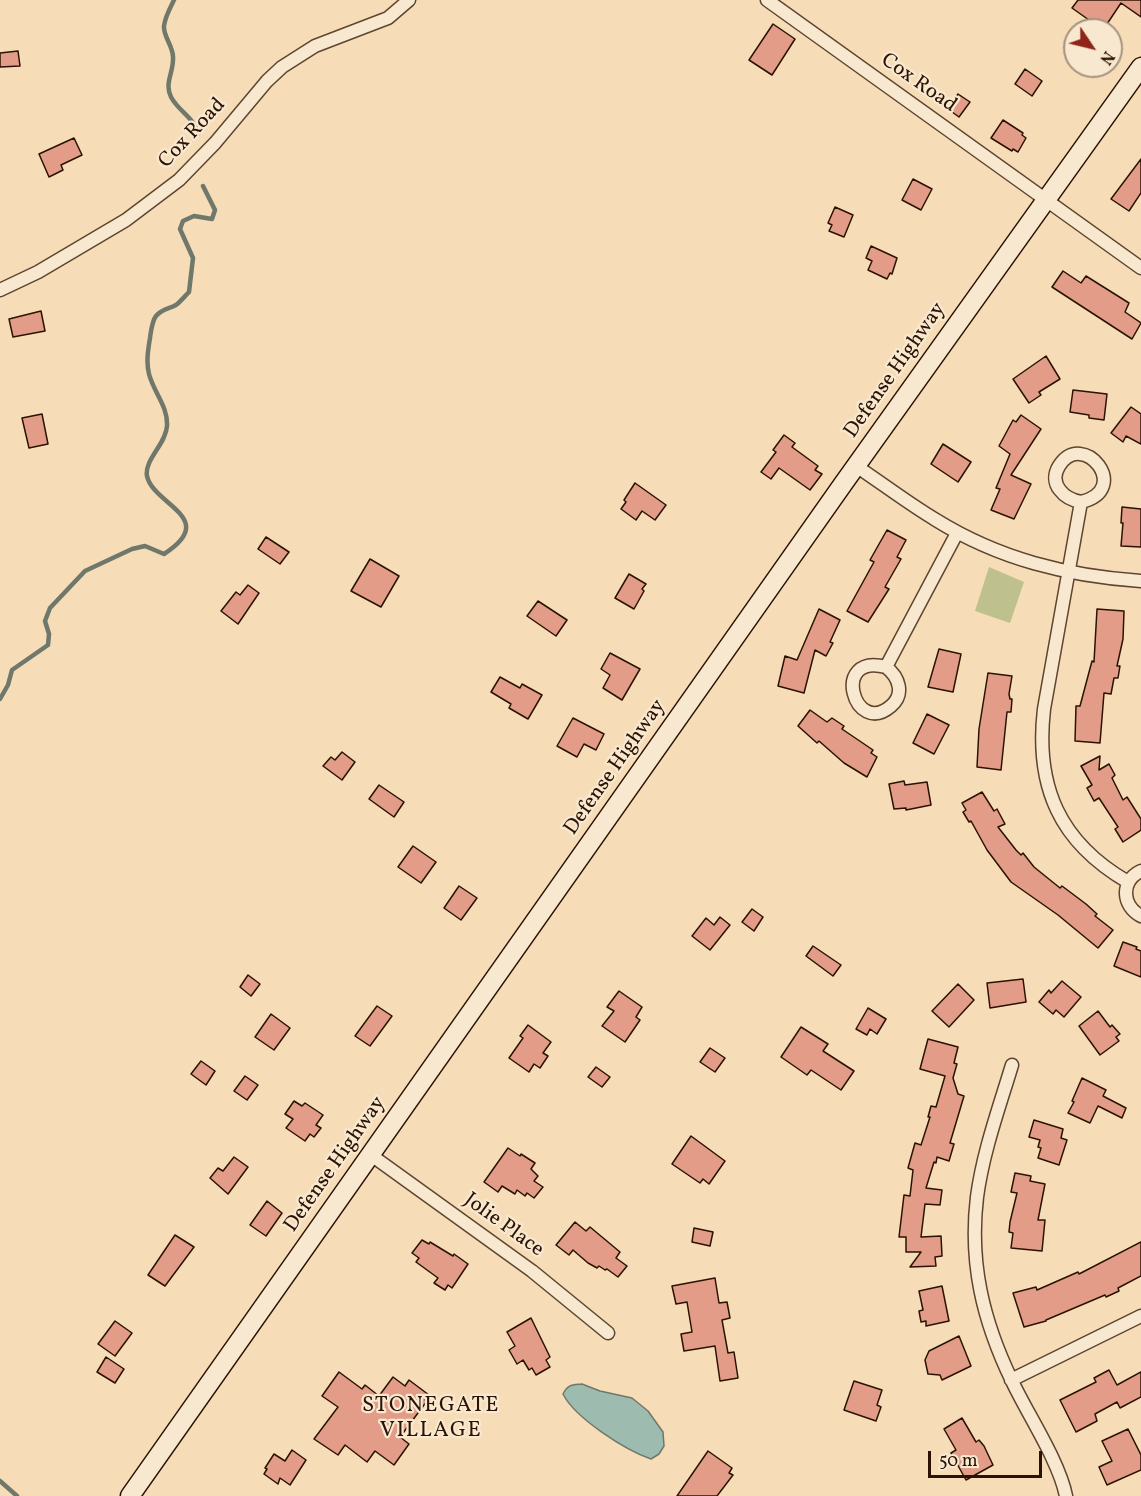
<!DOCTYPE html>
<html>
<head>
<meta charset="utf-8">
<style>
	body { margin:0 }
	#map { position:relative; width:1141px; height:1496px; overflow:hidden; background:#f6dcb7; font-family:Vollkorn,serif }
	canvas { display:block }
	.north { position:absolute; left:1063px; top:18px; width:60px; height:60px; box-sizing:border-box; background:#f9e8d0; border:2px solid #a6937e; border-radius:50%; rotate:125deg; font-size:16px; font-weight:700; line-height:24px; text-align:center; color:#2a1302 }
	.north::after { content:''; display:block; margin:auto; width:21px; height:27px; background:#8f2418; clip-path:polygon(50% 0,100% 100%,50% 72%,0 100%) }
	.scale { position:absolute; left:928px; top:1451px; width:114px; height:27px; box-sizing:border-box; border:3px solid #2a1302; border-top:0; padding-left:8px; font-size:18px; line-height:21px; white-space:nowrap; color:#2a1302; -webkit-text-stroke:4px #f9e8d0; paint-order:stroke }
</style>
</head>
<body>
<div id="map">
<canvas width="1141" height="1496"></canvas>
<div class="north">N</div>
<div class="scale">50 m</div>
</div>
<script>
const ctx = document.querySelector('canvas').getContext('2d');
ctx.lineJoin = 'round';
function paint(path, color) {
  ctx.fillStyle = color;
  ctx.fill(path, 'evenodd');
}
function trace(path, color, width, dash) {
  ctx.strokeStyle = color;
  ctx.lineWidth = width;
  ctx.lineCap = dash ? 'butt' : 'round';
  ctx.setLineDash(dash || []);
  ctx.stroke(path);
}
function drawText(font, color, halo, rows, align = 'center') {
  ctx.font = font + ' Vollkorn,serif';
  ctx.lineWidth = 4.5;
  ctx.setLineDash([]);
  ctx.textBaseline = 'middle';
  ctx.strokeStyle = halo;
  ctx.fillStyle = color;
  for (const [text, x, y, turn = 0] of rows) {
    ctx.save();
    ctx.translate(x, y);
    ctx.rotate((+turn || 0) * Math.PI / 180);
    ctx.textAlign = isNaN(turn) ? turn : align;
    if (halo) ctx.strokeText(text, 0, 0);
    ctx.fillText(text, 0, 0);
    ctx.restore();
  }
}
paint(new Path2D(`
	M989,567L1024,582L1010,623L975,611Z`), '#bec08d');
const water = new Path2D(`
	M582,1384L600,1391L632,1398L648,1411L663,1432L664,1446L659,1454L651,1459C625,1450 575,1418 563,1394C568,1384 572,1385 582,1384Z`);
paint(water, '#9dbcaf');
trace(water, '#6f786a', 1.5);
trace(new Path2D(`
	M174,0C170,8 165,17 164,26C163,36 173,46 173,57C174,72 164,83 171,97C179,112 194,117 198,134
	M0,699L8,685L12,670L48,645L49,634L45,621L50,608L85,571L132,549L145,546L164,554C220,518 153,505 147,476C144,460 166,444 167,426C168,406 154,393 149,374C146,362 148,350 150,338C151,331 152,321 156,316C162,309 169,309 176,305C180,302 185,296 189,292L193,258L180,229L183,221L194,216L212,219L215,210L203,186
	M0,1481L17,1496`), '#6f786a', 4.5);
const building = new Path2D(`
	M1078,0H1141V17L1121,3L1103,30L1072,8Z
	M773,24L795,39L772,75L749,60Z
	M18,51L20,66L0,67V53Z
	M1025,69L1042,81L1032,96L1015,84Z
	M958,94L970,102L959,117L948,109Z
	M1003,120L1023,133L1022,135L1026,138L1018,152L1013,149L1012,151L991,138Z
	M74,138L82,155L61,165L63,170L49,177L39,154Z
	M1141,159V193L1129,211L1111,199Z
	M913,179L932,189L921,210L902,200Z
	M835,207L853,215L844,237L829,231L832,225L828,223Z
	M871,246L897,258L892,274L890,273L887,279L868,270L872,261L866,258Z
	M1063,271L1081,283L1086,276L1129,303L1125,312L1141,323L1132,339L1052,287Z
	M41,311L45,331L13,337L9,319Z
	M1046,356L1060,379L1039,392L1041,395L1029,403L1013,379Z
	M1073,390L1107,394L1104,420L1089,418V415L1070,412Z
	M1131,407L1141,414V444L1126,436L1123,442L1111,433Z
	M42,414L48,444L29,448L22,418Z
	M1021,415L1041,429L1011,475L1031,484L1014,519L991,510L1000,489L996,488L1010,454L999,446L1013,420L1016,422Z
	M784,435L795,443L792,447L818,466L815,470L822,474L810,490L779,468L771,479L761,472L776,452L773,450Z
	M943,444L971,462L958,482L931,464Z
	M635,483L666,505L655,520L642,511L636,520L621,509L626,502L624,500Z
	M1122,507L1141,509V547L1121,546L1123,523H1121Z
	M887,530L906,540L897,557L901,559L885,587L889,589L868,622L847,611L874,562L870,560Z
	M266,537L289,552L280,564L258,549Z
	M370,559L399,576L381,607L351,591Z
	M629,574L646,584L642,589L644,591L634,609L615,598Z
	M248,585L259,593L238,624L221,611L236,592L240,595Z
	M538,601L567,620L556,636L527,616Z
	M819,609L840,620L830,642L833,643L826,656L815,650L804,693L778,686L785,656L797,660Z
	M1097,609L1124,611L1123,639L1117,666H1120L1118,678H1114L1111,694L1104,693L1100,743L1075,741L1076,706H1080L1092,661L1094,662Z
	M939,649L961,654L953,692L928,687Z
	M610,653L640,669L622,700L603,688L610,675L601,669Z
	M988,673L1012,676L1009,694L1010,699H1012L1011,712H1007L1001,770L977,767L979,729Z
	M500,677L520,688L522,684L542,695L528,719L509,708L511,704L491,692Z
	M810,710L827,722L832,718L844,726L842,729L873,750L871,753L877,757L867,777L844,763L819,741L817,743L798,726Z
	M927,714L949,725L934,754L913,743Z
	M573,718L604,734L596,750L584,744L577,757L557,746Z
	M342,752L355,762L342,780L323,766L331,757L335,760Z
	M1100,756L1099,770L1109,764L1115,775L1112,778L1123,800L1127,797L1141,819V830L1123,842L1115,829L1118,827L1099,798L1094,801L1087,788L1092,785L1081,766Z
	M904,781L905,785L927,782L931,805L906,810V808L894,809L889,784Z
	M379,785L404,802L394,817L369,799Z
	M982,792L994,811L997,809L1005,824L998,827L1016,850L1021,855L1023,853L1034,867L1060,888L1062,886L1086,904L1097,914L1095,916L1113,930L1098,948L1058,915L1011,882L987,850L971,821L969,822L963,812L966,810L962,803Z
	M413,846L436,862L421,883L398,867Z
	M459,886L477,898L461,920L444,908Z
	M752,909L763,917L754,931L742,922Z
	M720,917L730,925L710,950L692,936L706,918L714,925Z
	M1123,942L1137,947L1136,949L1141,951V977L1114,966Z
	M813,946L841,965L833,976L806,956Z
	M248,975L260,984L251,996L240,987Z
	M1023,979L1026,1002L990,1008L987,983Z
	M1062,981L1081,997L1064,1017L1056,1010L1053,1014L1039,1002L1049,990L1051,993Z
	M958,984L974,1000L949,1027L932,1011Z
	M619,991L642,1007L636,1017L640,1020L625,1042L602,1026L614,1011L607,1007Z
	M377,1006L392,1016L370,1046L355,1036Z
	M868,1008L886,1019L877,1034L870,1029L867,1035L856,1029Z
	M1098,1011L1110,1027L1112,1025L1120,1034L1116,1037L1119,1041L1100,1055L1079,1026Z
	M271,1014L290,1028L274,1050L255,1037Z
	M528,1025L551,1042L543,1053L548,1056L540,1068L534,1064L529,1072L509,1058L523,1038L520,1036Z
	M801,1027L828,1044L823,1051L854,1071L841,1090L811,1070L807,1075L781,1057Z
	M928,1039L958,1047L954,1063L957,1064L953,1078L958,1094L964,1096L950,1143L954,1144L949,1161L937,1157L936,1163L934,1162L926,1188L942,1190L940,1205L925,1204L921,1237L941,1236L942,1256L935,1257L936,1266L910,1267L921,1252H906V1237H899L904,1195L910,1196L913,1170L908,1168L915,1143L921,1145L930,1117H928L931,1106L936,1107L945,1076L920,1069Z
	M710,1048L725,1058L715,1072L700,1062Z
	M201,1061L215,1071L206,1085L191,1074Z
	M596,1067L610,1077L602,1087L588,1077Z
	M245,1076L258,1085L247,1100L234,1091Z
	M1082,1078L1106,1090L1103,1096L1126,1108L1122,1118L1098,1106L1090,1123L1068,1113L1074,1102L1072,1101Z
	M294,1101L302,1106L305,1103L323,1115L316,1125L321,1128L314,1137L310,1134L305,1141L286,1128L293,1119L285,1114Z
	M1034,1120L1063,1129L1061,1138L1067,1140L1059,1165L1038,1158L1041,1148L1038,1147L1040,1140L1029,1137Z
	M691,1136L725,1161L709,1184L703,1179L700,1183L672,1164Z
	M508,1148L520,1156L521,1154L535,1163L531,1169L538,1176L534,1181L543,1187L534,1198L527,1193L525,1196L517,1190L515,1194L502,1186L498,1192L484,1182Z
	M234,1157L248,1167L228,1194L210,1178L218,1168L223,1171Z
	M1015,1173L1031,1176L1030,1181L1045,1184L1038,1220H1045L1042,1251L1011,1248L1013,1233L1009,1232L1010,1222L1017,1193L1011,1192Z
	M267,1201L282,1213L266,1236L250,1225Z
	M575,1222L586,1231L590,1227L620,1252L616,1258L627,1266L618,1277L607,1269L605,1270L599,1266L597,1268L588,1263L573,1250L569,1255L556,1245Z
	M694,1228L713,1232L710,1246L692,1242Z
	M175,1235L194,1247L165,1286L148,1275Z
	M422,1240L429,1244L430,1242L453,1256L454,1254L468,1264L452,1288L448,1285L445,1290L434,1283L438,1278L416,1262L419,1258L412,1253Z
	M1141,1242V1276L1118,1288L1119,1291L1106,1297L1105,1295L1046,1320V1321L1024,1327L1013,1293L1036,1287L1037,1290L1078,1272L1079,1274Z
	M715,1278L719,1303L727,1302L730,1318L722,1320L728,1353L734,1352L738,1378L720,1381L715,1346L684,1351L681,1334L692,1332L687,1302L676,1304L672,1286Z
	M942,1286L949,1321L926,1326V1321L921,1322L919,1311L923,1310L919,1291Z
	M531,1318L550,1357L546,1360L550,1367L536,1375L532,1368L529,1370L523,1360L517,1364L509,1350L515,1346L507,1332Z
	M115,1321L132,1333L115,1356L98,1344Z
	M959,1336L971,1366L942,1380L940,1375L928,1374L925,1360L929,1351Z
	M106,1357L124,1369L115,1383L97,1372Z
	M1109,1370L1117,1385L1141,1372V1397L1120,1408L1117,1402L1095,1414L1097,1421L1076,1432L1060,1400L1096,1382L1094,1378Z
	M339,1372L362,1389L365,1385L379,1396L393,1377L405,1386L409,1380L429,1395L425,1400L427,1401L400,1437L409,1444L394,1465L375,1451L367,1462L345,1445L338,1455L314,1439L338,1407L322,1396Z
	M854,1381L882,1390L877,1405L881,1407L876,1421L844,1410Z
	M962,1418L976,1442L979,1440L984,1446L993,1465L966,1480L951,1453L956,1450L944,1429Z
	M1128,1429L1141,1455V1470L1107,1485L1099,1467L1112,1461L1102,1441Z
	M292,1450L306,1460L290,1485L280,1478L278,1484L264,1474L267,1469L265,1468L274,1454L285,1461Z
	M708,1451L732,1468L729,1473L733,1475L717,1496H677Z`);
paint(building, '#e29c87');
trace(building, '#2a1302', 1.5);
const minor = new Path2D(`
	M767,0L1141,268
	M0,290L38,272L126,220L179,180L215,143L267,81L282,67L315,46L388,18L409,0
	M856,466C883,484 909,504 936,520C999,559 1067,576 1141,581
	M1081,502C1064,499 1048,484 1059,466C1083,428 1133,490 1081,502L1044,709C1035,786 1059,842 1128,882
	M886,667C899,677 905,694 891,706C854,738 830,652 886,667L957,533
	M1141,871C1120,881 1122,906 1141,916
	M1012,1065C999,1108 983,1152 977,1197C969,1263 983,1321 1012,1381C1028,1415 1059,1461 1066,1496
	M371,1155L532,1271L608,1333
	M1011,1380L1141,1316`);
const secondary = new Path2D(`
	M130,1496L843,484L1141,67`);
trace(minor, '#5d452f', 15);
trace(secondary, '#2a1302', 21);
trace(minor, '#f9e8d0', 12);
trace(secondary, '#f9e8d0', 18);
drawText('21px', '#2a1302', '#f9e8d0', [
	["Cox Road",918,84,35],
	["Cox Road",193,134,-47],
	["Defense Highway",896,371,-55],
	["Defense Highway",616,768,-55],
	["Defense Highway",336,1165,-55],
	["Jolie Place",503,1226,36]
]);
ctx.letterSpacing = '1.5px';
drawText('22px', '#2a1302', '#f9e8d0', [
	["STONEGATE",431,1407],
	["VILLAGE",431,1432]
]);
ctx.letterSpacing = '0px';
</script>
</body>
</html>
